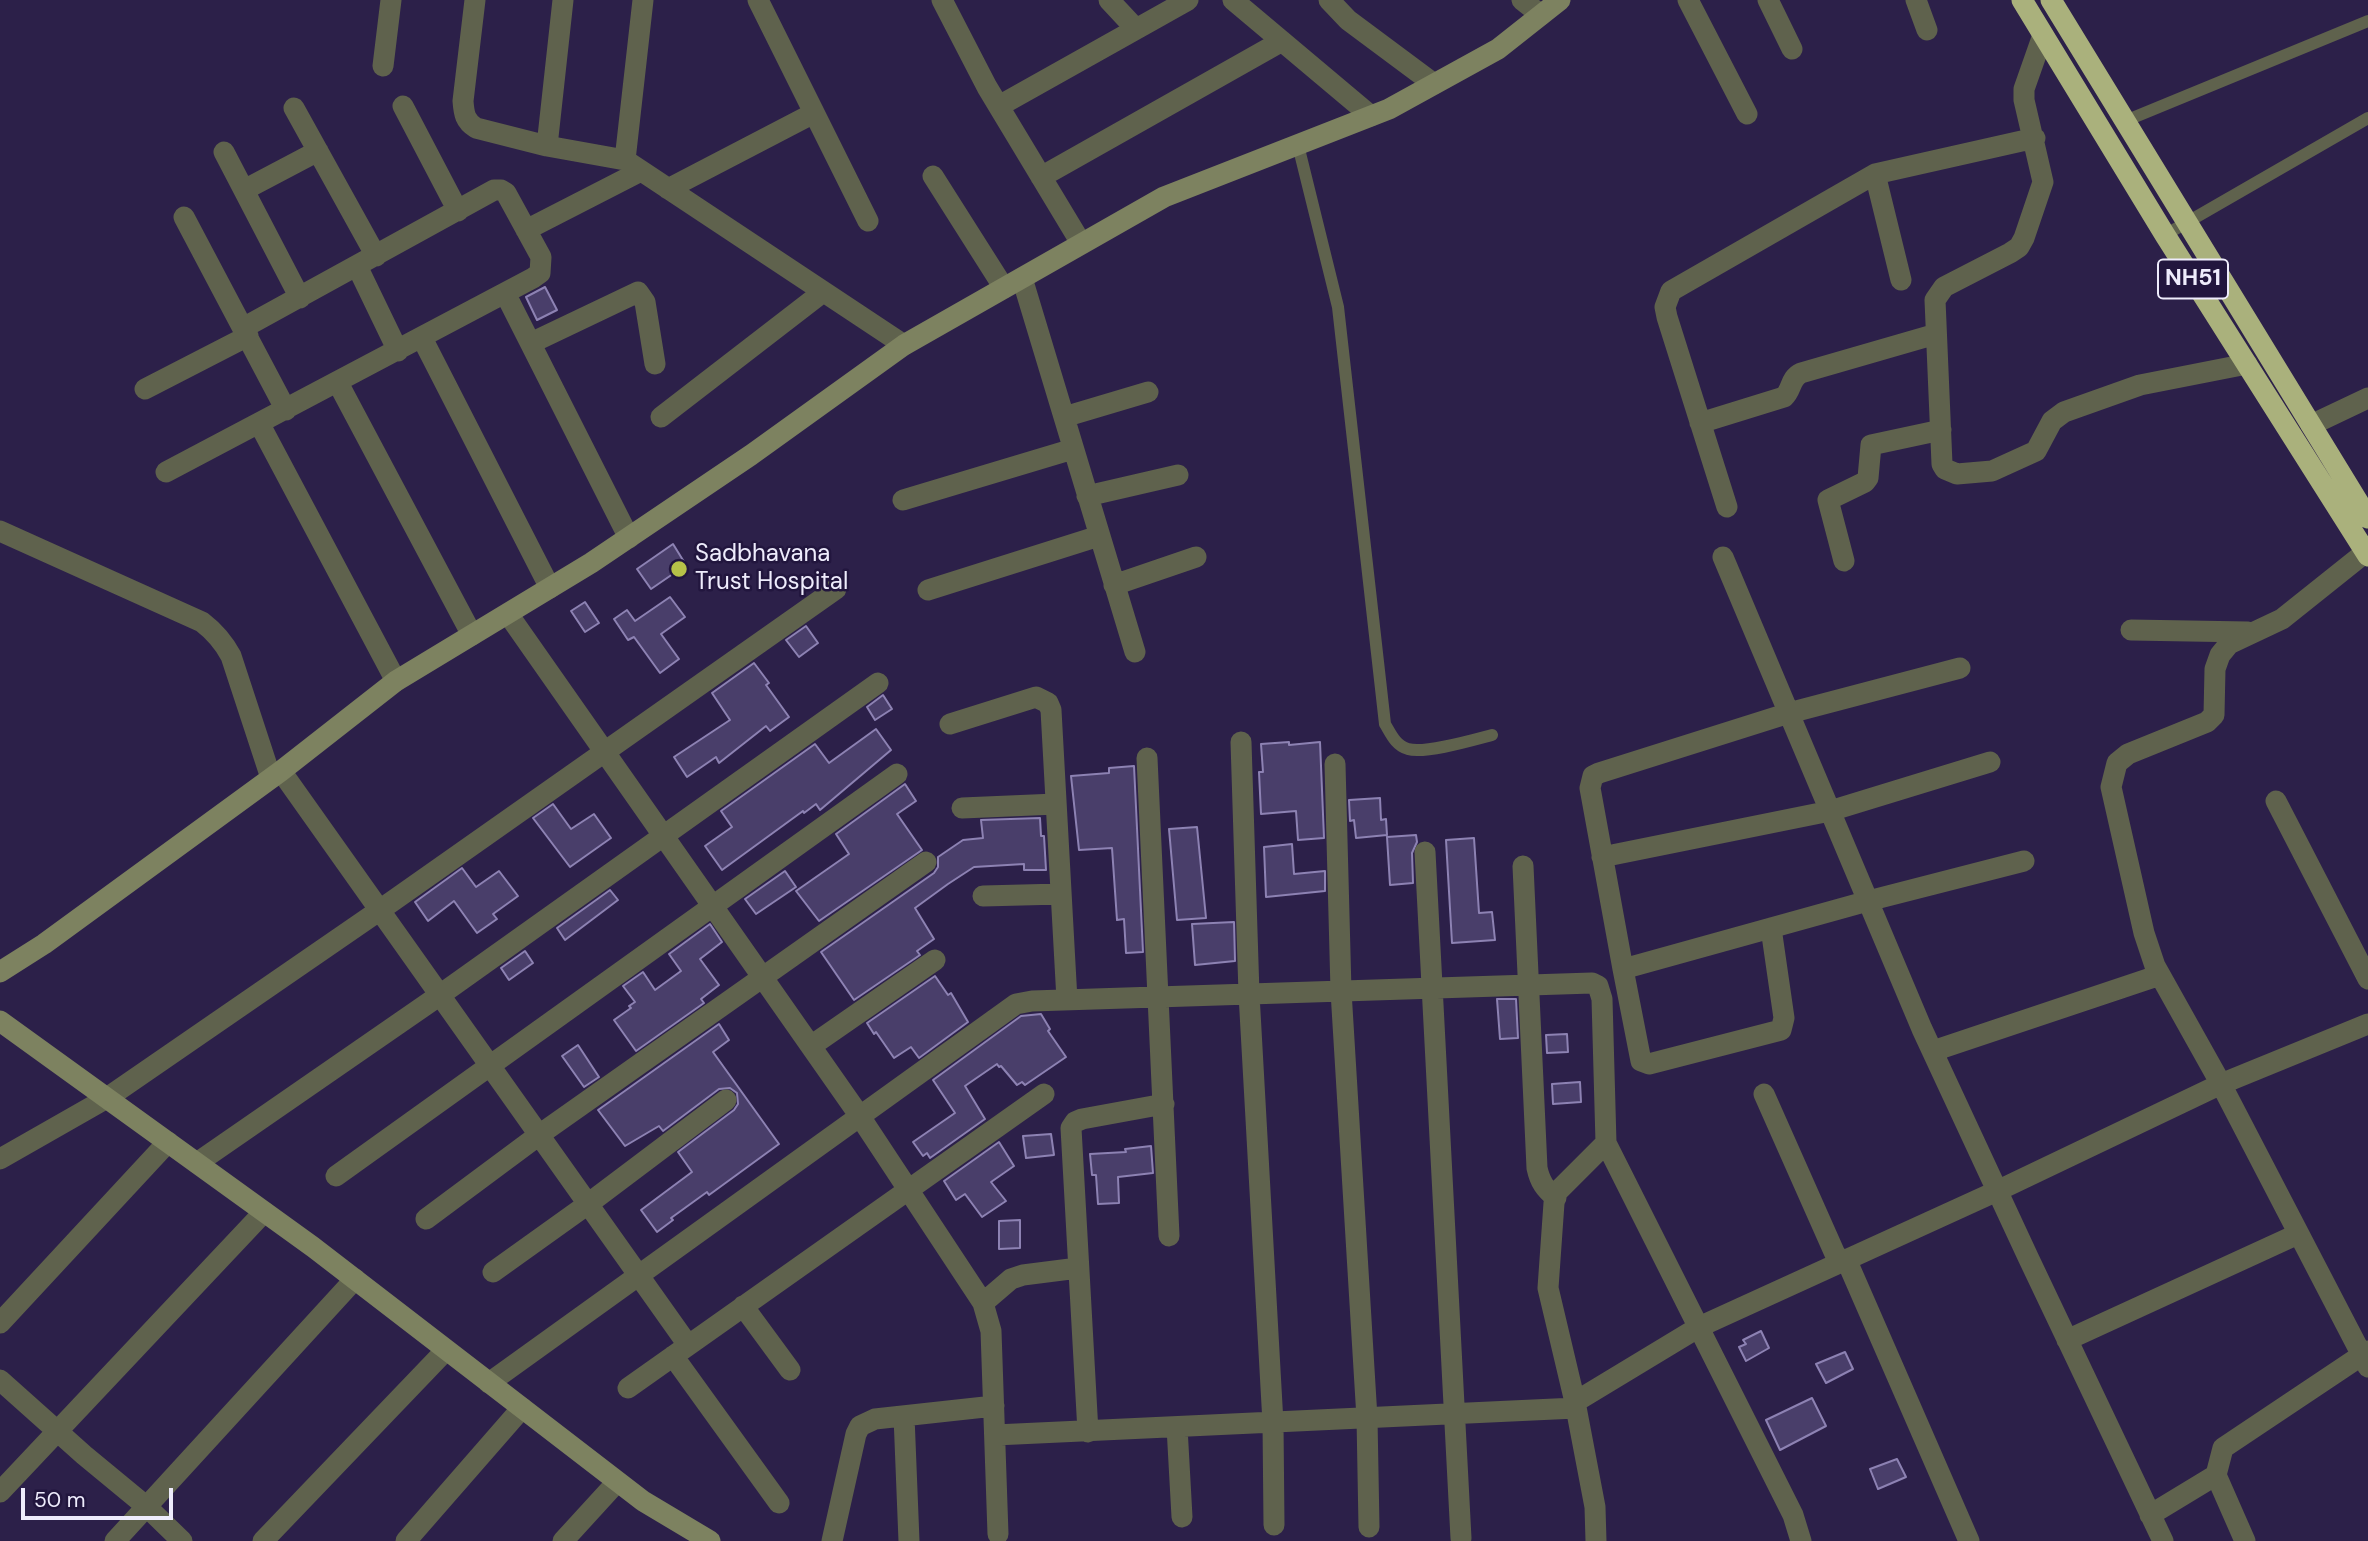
<!DOCTYPE html>
<html>
<head>
<meta charset="utf-8">
<style>
	body { margin:0 }
	#map { position:relative; width:2368px; height:1541px; overflow:hidden; background:#2c2049; font-family:"DM Sans",sans-serif }
	canvas { display:block }
	.scale { position:absolute; left:21px; top:1488px; width:152px; height:32px; box-sizing:border-box; border:4px solid #eeecfc; border-top:0; padding-left:9px; font-size:21px; line-height:24px; white-space:nowrap; color:#eeecfc; -webkit-text-stroke:5px #22163e; paint-order:stroke }
</style>
</head>
<body>
<div id="map">
<canvas width="2368" height="1541"></canvas>
<div class="scale">50 m</div>
</div>
<script>
const ctx = document.querySelector('canvas').getContext('2d');
ctx.lineJoin = 'round';
function paint(path, color) {
  ctx.fillStyle = color;
  ctx.fill(path, 'evenodd');
}
function trace(path, color, width, dash) {
  ctx.strokeStyle = color;
  ctx.lineWidth = width;
  ctx.lineCap = dash ? 'butt' : 'round';
  ctx.setLineDash(dash || []);
  ctx.stroke(path);
}
function drawText(font, color, halo, rows, align = 'center') {
  ctx.font = font + ' "DM Sans",sans-serif';
  ctx.lineWidth = 5;
  ctx.setLineDash([]);
  ctx.textBaseline = 'middle';
  ctx.strokeStyle = halo;
  ctx.fillStyle = color;
  for (const [text, x, y, turn = 0] of rows) {
    ctx.save();
    ctx.translate(x, y);
    ctx.rotate((+turn || 0) * Math.PI / 180);
    ctx.textAlign = isNaN(turn) ? turn : align;
    if (halo) ctx.strokeText(text, 0, 0);
    ctx.fillText(text, 0, 0);
    ctx.restore();
  }
}
const building = new Path2D(`
	M545,287L557,310L537,320L526,297Z
	M673,544L686,565L651,589L637,569Z
	M670,597L685,617L661,634L679,659L660,673L634,637L628,640L614,619L627,610L635,621Z
	M585,602L599,623L585,632L571,611Z
	M806,626L818,643L799,657L786,640Z
	M754,663L769,683L766,685L789,717L770,731L766,726L719,763L716,757L687,777L674,757L730,720L712,693Z
	M883,695L892,709L875,720L867,707Z
	M876,729L891,750L820,810L816,804L804,813L803,811L722,870L705,846L732,827L721,811L815,744L829,763Z
	M1289,742V745L1320,742L1324,838L1298,840L1296,811L1261,814L1259,772H1263L1261,744Z
	M1134,766L1143,952L1126,953L1124,919L1117,920L1112,848L1079,850L1071,776L1109,773V768Z
	M905,784L916,801L897,814L922,850L819,921L796,891L849,854L836,834Z
	M1380,798L1381,820L1386,819L1387,835L1356,838L1354,820L1350,821L1349,800Z
	M553,804L571,829L594,814L611,838L570,867L533,818Z
	M1040,818L1041,836H1044L1046,870H1024V864L974,867L948,884L915,908L934,939L917,951L920,955L854,1000L821,952L934,873L938,867V857L963,840L983,838L981,820Z
	M1197,827L1206,918L1177,920L1169,829Z
	M1416,835L1417,842L1412,853L1413,883L1390,885L1387,837Z
	M1474,838L1479,913L1492,912L1495,940L1452,943L1446,840Z
	M1292,844L1294,874L1325,871V891L1266,897L1264,847Z
	M462,868L476,887L499,871L518,896L493,914L497,919L477,933L454,901L428,921L415,902Z
	M785,871L796,887L756,914L745,899Z
	M610,890L618,900L565,940L557,928Z
	M1234,922L1235,961L1195,965L1192,924Z
	M710,924L722,942L700,959L719,985L701,999L704,1003L636,1051L614,1020L631,1008L629,1006L635,1002L623,986L643,972L655,990L681,971L669,954Z
	M525,951L533,963L509,980L501,968Z
	M935,976L948,995L951,993L968,1022L919,1058L911,1047L894,1058L876,1032L874,1034L867,1023Z
	M1497,999H1516L1518,1038L1500,1039Z
	M1041,1014L1050,1029L1048,1031L1066,1057L1025,1085L1022,1082L1017,1085L1001,1066L999,1067L997,1064L978,1077L965,1086L985,1119L930,1158L927,1153L923,1156L913,1142L955,1113L933,1080L1021,1016Z
	M719,1024L729,1040L713,1052L779,1144L709,1195L707,1192L671,1218L673,1220L657,1232L641,1210L692,1172L678,1152L734,1110L738,1104L737,1093L730,1088L719,1089L663,1131L659,1126L625,1146L598,1110Z
	M1567,1034L1568,1052L1547,1053L1546,1035Z
	M578,1045L599,1077L584,1087L562,1056Z
	M1580,1082L1581,1102L1553,1104L1552,1084Z
	M1051,1134L1054,1155L1026,1158L1023,1136Z
	M999,1142L1014,1166L991,1182L1006,1201L982,1217L965,1194L956,1200L944,1181Z
	M1151,1146L1153,1173L1118,1177L1119,1203L1098,1204L1096,1175H1092L1090,1154L1126,1152L1125,1149Z
	M1020,1220V1248L999,1249V1221Z
	M1761,1331L1769,1348L1746,1361L1739,1347L1746,1344L1743,1340Z
	M1845,1352L1853,1369L1826,1383L1816,1364Z
	M1812,1398L1826,1426L1780,1450L1766,1420Z
	M1897,1459L1906,1477L1878,1489L1870,1469Z`);
paint(building, '#493e6a');
trace(building, '#8d82b3', 2);
trace(new Path2D(`
	M2125,121L2368,21
	M1298,145L1338,307L1385,724C1391,734 1396,746 1408,749C1425,754 1473,740 1492,735
	M2165,235L2368,118`), '#5f624d', 12);
trace(new Path2D(`
	M475,0L463,101C464,114 465,121 476,128L547,146L625,160
	M643,0L625,160L904,345
	M758,0L868,221
	M942,0L987,87L1081,243
	M1109,0L1136,29
	M1233,0L1371,116
	M1329,0L1348,20L1434,84
	M1522,0L1541,15
	M1688,0L1747,114
	M1768,0L1792,49
	M1916,0L1927,30
	M2043,35L2024,89V100L2043,182L2024,238L2019,247L2010,253L1944,287L1935,300L1942,464L1945,469L1957,474L1992,471L2036,451L2052,421L2064,412L2140,385L2247,364
	M383,66L391,0
	M403,106L458,211
	M999,106L1188,0
	M294,108L376,256
	M547,146L563,0
	M224,152L300,298
	M1875,174L1901,280
	M933,176L1004,288
	M1041,177L1282,41
	M668,189L814,113
	M244,190L318,151
	M184,217L286,410
	M526,230L641,171
	M357,266L398,351
	M1022,278L1135,652
	M505,293L629,538
	M422,338L550,588
	M531,343L638,292L645,302L655,364
	M338,383L472,635
	M145,389L248,336
	M661,417L823,292
	M1064,417L1148,392
	M259,423L396,681
	M1700,423L1784,397C1792,390 1790,378 1801,373L1936,334
	M2311,425L2368,398
	M166,472L533,278L540,273L541,257L506,193L501,190H494L243,328
	M1087,496L1178,475
	M903,500L1073,449
	M1727,507L1667,317L1665,307L1671,291L1875,174L2035,138
	M0,531L202,622C215,632 223,641 231,656L271,778
	M2366,552L2282,619L2229,644L2220,655L2215,669L2214,715L2207,722L2128,754L2117,763L2111,787L2144,933L2155,966L2221,1084L2368,1367
	M1723,557L1922,1029L2028,1257L2163,1541
	M1844,561L1828,500L1865,482L1868,478L1871,445L1941,430
	M1114,585L1196,557
	M928,590L1099,536
	M508,614L859,1115L983,1303L991,1331L998,1534
	M2131,630L2248,632
	M950,724L1036,697L1048,703L1051,710L1067,1000
	M1241,742L1249,994L1273,1423L1274,1525
	M1147,758L1169,1236
	M1335,764L1341,991L1367,1418L1369,1527
	M281,771L688,1345
	M2276,801L2368,979
	M962,808L1056,804
	M1425,852L1461,1538
	M1602,857L1830,811L1990,762
	M1523,866L1537,1168C1540,1182 1545,1189 1556,1198
	M983,896L1061,894
	M1771,928L1784,1018L1781,1030L1649,1064L1641,1061L1623,969L1590,788L1593,776L1599,773L1789,713L1960,668
	M1623,969L1868,901L2024,861
	M811,1046L935,960
	M1933,1051L2160,975
	M1764,1094L1839,1263
	M0,1159L107,1098L380,910L836,589
	M197,1163L440,995L878,683
	M336,1176L897,774
	M426,1219L539,1135L926,862
	M1846,1259L1969,1541
	M493,1272L588,1204L726,1100
	M983,1303L1011,1279L1023,1275L1078,1268
	M743,1306L790,1370
	M0,1323L168,1142
	M2067,1340L2298,1234
	M673,1356L779,1503
	M0,1380L84,1455L147,1507L182,1541
	M489,1383L1016,1004L1032,1001L1592,983L1598,986L1602,999L1606,1143L1793,1515L1801,1541
	M628,1388L1044,1094
	M1575,1402L1699,1327L1997,1191L2221,1084L2368,1024
	M904,1416L909,1541
	M1177,1427L1182,1517
	M1088,1432L1071,1128L1075,1122L1082,1119L1164,1104
	M995,1435L1576,1408
	M0,1492L264,1212
	M2150,1515L2216,1475
	M115,1541L355,1279
	M263,1541L446,1350
	M406,1541L522,1408
	M563,1541L617,1482
	M832,1541L856,1434L860,1426L875,1419L994,1406
	M1596,1541L1595,1507L1575,1402L1548,1288L1554,1203L1557,1192L1606,1143
	M2245,1541L2216,1475L2223,1448L2368,1351`), '#5f624d', 21);
trace(new Path2D(`
	M0,972L44,944L281,771L396,681L591,563L751,455L904,345L1164,197L1389,109L1498,49L1560,0
	M0,1021L313,1247L643,1501L710,1541`), '#7d8260', 21);
trace(new Path2D(`
	M2022,0L2165,235L2368,556
	M2051,0L2368,518`), '#aab17c', 21);
for (const [x, y, r, color] of [
	[679,569,9,"#b6c148"]
]) {
  const dot = new Path2D();
  dot.arc(x, y, r, 0, 2 * Math.PI);
  ctx.fillStyle = color;
  ctx.fill(dot);
  trace(dot, '#22163e', 2.5);
}
for (const [x, y, w] of [
	[2193,279,70]
]) {
  const box = new Path2D();
  box.roundRect(x - w / 2, y - 19.5, w, 39, 5);
  ctx.fillStyle = '#22163e';
  ctx.fill(box);
  trace(box, '#eeecfc', 2);
}
drawText('bold 23px', '#eeecfc', null, [
	["NH51",2193,279]
]);
drawText('24px', '#eeecfc', '#22163e', [
	["Sadbhavana",695,555],
	["Trust Hospital",695,583]
], 'left');
</script>
</body>
</html>
